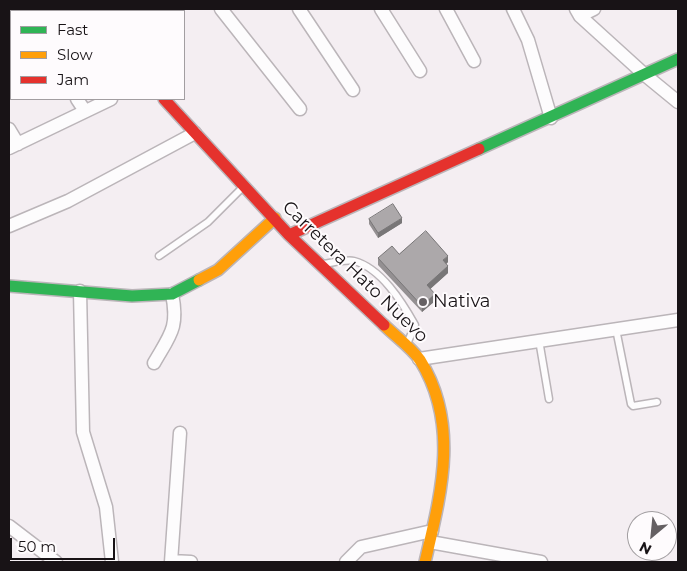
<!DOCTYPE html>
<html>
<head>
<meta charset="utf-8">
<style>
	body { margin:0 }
	#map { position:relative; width:687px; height:571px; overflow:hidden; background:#f4eef2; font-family:Montserrat,sans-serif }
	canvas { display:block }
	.frame { position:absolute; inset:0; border:10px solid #181316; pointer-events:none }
	.legend { position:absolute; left:10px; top:10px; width:175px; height:90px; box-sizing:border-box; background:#fefbfd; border:1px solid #a29ea1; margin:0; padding:6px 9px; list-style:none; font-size:15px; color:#181316 }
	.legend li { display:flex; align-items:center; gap:10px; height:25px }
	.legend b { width:25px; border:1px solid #a29ea1 }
	.north { position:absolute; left:627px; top:511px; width:50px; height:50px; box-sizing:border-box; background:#fefbfd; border:1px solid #a29ea1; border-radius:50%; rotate:208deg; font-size:14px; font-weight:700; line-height:20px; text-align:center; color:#181316 }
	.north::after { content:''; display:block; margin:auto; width:18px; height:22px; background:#656063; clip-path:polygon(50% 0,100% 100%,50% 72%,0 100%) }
	.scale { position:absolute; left:10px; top:538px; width:105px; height:22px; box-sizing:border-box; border:2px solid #181316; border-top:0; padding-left:6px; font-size:15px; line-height:18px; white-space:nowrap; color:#181316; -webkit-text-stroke:4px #fefbfd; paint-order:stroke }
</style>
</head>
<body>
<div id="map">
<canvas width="687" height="571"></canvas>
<div class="frame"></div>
<ul class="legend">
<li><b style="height:6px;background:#30b455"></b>Fast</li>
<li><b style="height:6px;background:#ff9f0a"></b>Slow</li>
<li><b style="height:6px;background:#e5322d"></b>Jam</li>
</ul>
<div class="north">N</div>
<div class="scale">50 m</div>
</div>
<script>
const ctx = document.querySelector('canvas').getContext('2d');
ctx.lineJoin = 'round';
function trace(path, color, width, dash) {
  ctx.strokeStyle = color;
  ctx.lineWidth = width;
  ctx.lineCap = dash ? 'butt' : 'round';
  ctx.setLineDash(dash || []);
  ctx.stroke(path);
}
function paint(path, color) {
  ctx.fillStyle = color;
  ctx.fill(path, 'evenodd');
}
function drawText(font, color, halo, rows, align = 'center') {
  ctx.font = font + ' Montserrat,sans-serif';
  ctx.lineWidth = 4;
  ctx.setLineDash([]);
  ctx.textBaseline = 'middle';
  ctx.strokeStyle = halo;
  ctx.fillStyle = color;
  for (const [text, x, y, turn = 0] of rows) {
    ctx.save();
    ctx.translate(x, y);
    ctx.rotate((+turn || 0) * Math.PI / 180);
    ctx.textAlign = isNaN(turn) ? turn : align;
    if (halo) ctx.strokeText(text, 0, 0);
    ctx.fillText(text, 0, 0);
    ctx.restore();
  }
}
const lane = new Path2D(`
	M159,256L208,222L244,186
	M323,264C332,263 346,259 354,261C381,268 402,302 415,325L407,344
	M616,329L631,404L633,406L657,402
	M539,340L549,399`);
const street = new Path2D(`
	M16,9L18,11
	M221,9L300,109
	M299,9L353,90
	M381,9L420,71
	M446,9L474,61
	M513,9L528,40L551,118
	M576,9L580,16L645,75L678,102
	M580,16L594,9
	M77,99L85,111
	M9,129L18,144
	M9,148L111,99
	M9,226L68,201L195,133
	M80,291L83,432L106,507L112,562
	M419,359L678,320
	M154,363C170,335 179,328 172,294
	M9,526L56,562
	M430,542L541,562
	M171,561L191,562
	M171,562L180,433
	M346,562L361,547L432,531`);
const fast = new Path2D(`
	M479,149L678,59
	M9,286L132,296L172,294L199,280`);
const slow = new Path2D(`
	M100,9L102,11
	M199,280L218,270L275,218
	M384,325C395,336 411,347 420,360C460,424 441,494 425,562`);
const jam = new Path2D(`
	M164,99L289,235L384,325
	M289,235L479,149`);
trace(lane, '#bbb5b9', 9);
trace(street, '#bbb5b9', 15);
trace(fast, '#bbb5b9', 14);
trace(slow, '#bbb5b9', 14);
trace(jam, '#bbb5b9', 14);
trace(lane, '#fdfcfd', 6);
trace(street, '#fdfcfd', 12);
trace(fast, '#30b455', 11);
trace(slow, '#ff9f0a', 11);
trace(jam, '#e5322d', 11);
paint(new Path2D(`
	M369,219L402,223L378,238L369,224Z
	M399,254L448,262L446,264L448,273L430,289L435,301L422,312L378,265V258Z`), '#949092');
paint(new Path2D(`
	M402,218V223L378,238V233Z
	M448,256V262L443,267V260Z
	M448,266V273L427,292V285Z
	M435,294V301L422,312V306Z`), '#787677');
const building = new Path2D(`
	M393,204L402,218L378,233L369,219Z
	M426,231L448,256L443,260L448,266L427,285L435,294L422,306L378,258L392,246L399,254Z`);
paint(building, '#aca8aa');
trace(building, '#787677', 1);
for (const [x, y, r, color] of [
	[423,302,5,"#656063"]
]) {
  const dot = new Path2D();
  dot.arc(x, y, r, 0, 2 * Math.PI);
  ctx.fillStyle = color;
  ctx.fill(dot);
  trace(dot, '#fefbfd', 2);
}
drawText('18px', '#181316', '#fefbfd', [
	["Carretera Hato Nuevo",355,272,44]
]);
drawText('18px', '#181316', '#fefbfd', [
	["Nativa",433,302]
], 'left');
</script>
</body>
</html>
